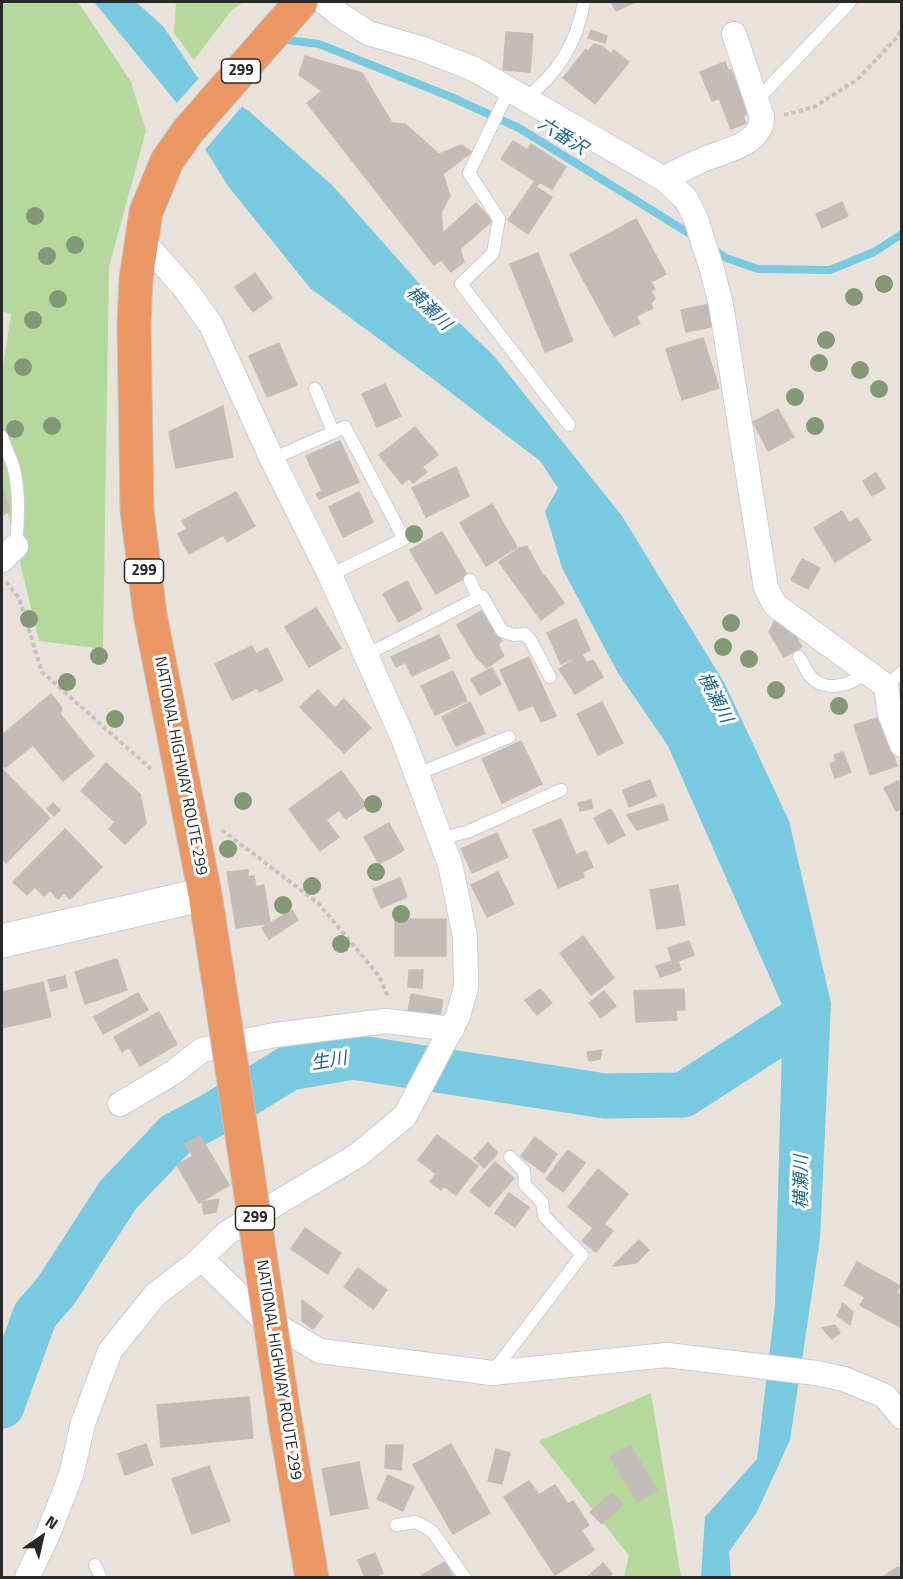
<!DOCTYPE html>
<html>
<head>
<meta charset="utf-8">
<style>
	body { margin:0 }
	#map { position:relative; width:903px; height:1579px; overflow:hidden; background:#e9e2db; font-family:"Titillium Web",sans-serif }
	canvas { display:block }
	.frame { position:absolute; inset:0; border:3px solid #282828; pointer-events:none }
	.north { position:absolute; left:12px; top:1507px; width:60px; height:60px; -webkit-text-stroke:4px #fff; paint-order:stroke; rotate:34deg; font-size:16px; font-weight:700; line-height:24px; text-align:center; color:#282828 }
	.north::after { content:''; display:block; margin:auto; width:21px; height:27px; background:#282828; clip-path:polygon(50% 0,100% 100%,50% 72%,0 100%) }
</style>
</head>
<body>
<div id="map">
<canvas width="903" height="1579"></canvas>
<div class="frame"></div>
<div class="north">N</div>
</div>
<script>
const ctx = document.querySelector('canvas').getContext('2d');
ctx.lineJoin = 'round';
function paint(path, color) {
  ctx.fillStyle = color;
  ctx.fill(path, 'evenodd');
}
function trace(path, color, width, dash) {
  ctx.strokeStyle = color;
  ctx.lineWidth = width;
  ctx.lineCap = dash ? 'butt' : 'round';
  ctx.setLineDash(dash || []);
  ctx.stroke(path);
}
function drawText(font, color, halo, rows, align = 'center') {
  ctx.font = font + ' "Titillium Web","Noto Sans JP",sans-serif';
  ctx.lineWidth = 6;
  ctx.setLineDash([]);
  ctx.textBaseline = 'middle';
  ctx.strokeStyle = halo;
  ctx.fillStyle = color;
  for (const [text, x, y, turn = 0] of rows) {
    ctx.save();
    ctx.translate(x, y);
    ctx.rotate((+turn || 0) * Math.PI / 180);
    ctx.textAlign = isNaN(turn) ? turn : align;
    if (halo) ctx.strokeText(text, 0, 0);
    ctx.fillText(text, 0, 0);
    ctx.restore();
  }
}
paint(new Path2D(`
	M2,2H78L131,82L146,131L109,267L103,649L39,641L2,488V373L11,314L2,311Z
	M176,2H243L231,11L194,60L174,33Z
	M651,1393L681,1577H624L629,1556L539,1441Z`), '#b5d99d');
paint(new Path2D(`
	M94,2H136L163,26L197,77L250,112L333,186L426,291L494,356L622,516L725,684L789,821L831,1003L820,1239L790,1440L757,1512L729,1552L731,1577H701L705,1517L757,1459L775,1305L783,1007L668,746L618,673L562,568L545,511L558,488L540,461L429,376L310,288L228,186L176,102Z`), '#79cae0');
paint(new Path2D(`
	M201,76L244,104L203,152L174,106Z`), '#e9e2db');
trace(new Path2D(`
	M282,42L287,40L319,44L451,97L519,128L695,237
	M713,249L726,258L758,269L830,270L874,252L902,234`), '#79cae0', 8);
trace(new Path2D(`
	M2,1406L35,1315L56,1291L118,1195L175,1135L211,1116L289,1068L353,1057L605,1096L683,1095L802,1018`), '#79cae0', 45);
const building = new Path2D(`
	M611,2H635L616,11Z
	M591,30L607,36L605,43L588,38Z
	M506,32L533,34L530,72L503,70Z
	M594,44L603,47L611,54L614,50L629,62L595,104L563,78L586,49L588,51Z
	M305,56L362,73L392,123L405,124L439,154L462,145L472,152L443,174L450,196L441,213L443,233L476,203L492,221L460,249L464,262L451,272L441,260L434,265L307,103L322,91L299,75Z
	M725,62L728,70H731L749,113L743,117L746,123L731,129L719,98L712,101L700,72Z
	M513,141L527,150L531,144L566,167L552,189L540,182L536,187L552,197L528,234L508,220L535,181L501,159Z
	M842,202L848,216L822,228L816,214Z
	M636,219L666,274L651,282L655,289L651,291L655,298L651,304L653,308L636,316L640,323L614,336L570,255Z
	M538,253L573,341L545,352L510,264Z
	M255,273L272,298L253,312L235,287Z
	M710,304L715,326L686,332L681,310Z
	M703,338L719,388L682,400L666,349Z
	M279,343L297,385L267,397L249,356Z
	M385,384L401,416L377,427L362,394Z
	M223,406L233,457L176,468L169,432Z
	M778,409L794,437L768,451L753,422Z
	M415,427L438,455L422,467L427,472L413,483L409,478L402,484L379,455Z
	M340,441L359,482L319,499L316,494L322,491L306,456Z
	M456,467L469,496L426,517L412,488Z
	M876,473L885,488L872,496L863,481Z
	M2,486L11,511L2,515Z
	M236,492L255,526L227,542L223,535L189,554L178,534L187,529L182,521Z
	M359,492L373,522L343,537L329,507Z
	M492,504L517,547L486,566L460,523Z
	M842,511L849,523L857,518L871,540L835,562L814,528Z
	M442,532L468,576L436,594L410,550Z
	M527,546L542,574L545,576L564,603L541,620L499,562L519,548Z
	M802,559L820,568L808,589L791,580Z
	M407,581L422,609L399,622L383,594Z
	M316,608L341,648L309,667L285,627Z
	M481,611L502,641L498,644L504,656L487,668L477,658L457,625Z
	M576,619L590,650L561,664L547,633Z
	M775,620L799,632L801,637L797,639L802,647L784,657L769,632Z
	M439,635L450,658L412,676L405,662L396,667L391,657Z
	M252,646L256,654L267,648L283,680L259,692L257,688L232,700L215,664Z
	M582,655L587,663L593,660L603,677L575,694L559,669Z
	M529,657L556,716L541,722L533,705L519,711L500,670Z
	M492,668L501,684L480,695L471,679Z
	M453,671L467,701L435,715L421,686Z
	M318,690L335,708L344,699L371,728L344,753L300,707Z
	M51,694L62,708L60,714L94,756L63,781L33,745L5,768L2,764V735Z
	M470,702L485,733L456,746L442,717Z
	M602,702L623,743L598,755L577,714Z
	M881,717L897,766L870,775L854,725Z
	M521,741L542,784L502,803L482,759Z
	M843,752L851,772L835,778L830,764L836,761L834,755Z
	M106,763L140,794L146,823L125,844L109,829L115,822L81,791Z
	M2,769L50,818L6,863L2,858Z
	M341,771L366,805L346,819L339,810L326,820L339,837L320,851L289,809Z
	M650,780L656,796L629,807L623,790Z
	M898,781L902,788V808L896,811L884,788Z
	M591,800L593,808L580,811L578,803Z
	M53,803L60,810L54,816L47,809Z
	M663,804L668,820L637,830L627,815Z
	M611,809L625,835L608,844L594,818Z
	M561,819L576,855L586,851L593,867L582,872L584,877L558,888L533,830Z
	M389,823L404,850L379,864L364,837Z
	M65,829L102,867L70,899L64,893L58,899L50,890L44,896L35,887L27,895L13,882Z
	M497,833L508,857L472,873L461,849Z
	M248,870V877L254,876L256,887L264,885L270,923L236,928L227,872Z
	M498,872L514,904L487,917L471,885Z
	M400,878L407,897L381,908L373,889Z
	M678,885L685,925L657,929L650,890Z
	M292,910L298,920L269,939L262,928Z
	M395,919H446V956H395Z
	M583,936L614,978L591,995L560,953Z
	M689,941L694,955L678,961L681,970L660,977L656,966L672,961L668,948Z
	M117,959L127,990L85,1004L75,972Z
	M409,970H423L422,988L408,987Z
	M65,976L67,987L51,991L48,980Z
	M43,982L51,1017L2,1028V992Z
	M540,989L552,1003L537,1015L525,1000Z
	M684,989L685,1010H676L677,1020L636,1022L634,991Z
	M604,991L616,1006L601,1018L589,1003Z
	M138,993L148,1010L103,1034L94,1017Z
	M411,994L443,1000L440,1017L408,1012Z
	M159,1012L177,1044L140,1066L129,1047L122,1052L114,1037Z
	M602,1050L600,1059L589,1061L587,1052Z
	M437,1135L478,1166L456,1195L443,1186L441,1190L430,1182L436,1174L418,1160Z
	M200,1136L229,1185L199,1203L177,1165L193,1156L185,1144Z
	M535,1137L557,1154L544,1173L521,1156Z
	M488,1143L498,1153L484,1168L474,1158Z
	M568,1150L585,1163L563,1192L546,1179Z
	M495,1162L514,1178L489,1207L470,1191Z
	M598,1169L628,1194L604,1224L613,1231L596,1252L582,1241L593,1228L568,1207Z
	M509,1193L529,1207L515,1227L495,1213Z
	M219,1199L216,1212L204,1214L202,1202Z
	M305,1228L341,1253L327,1274L291,1249Z
	M639,1240L649,1250L636,1263L613,1266Z
	M857,1262L900,1286L896,1293L902,1296V1328L860,1305L865,1297L844,1285Z
	M358,1268L387,1290L373,1309L344,1287Z
	M302,1300L323,1316L313,1329L302,1321Z
	M843,1303L853,1312L850,1325L837,1316Z
	M835,1325L840,1333L832,1339L822,1328Z
	M249,1397L253,1438L161,1447L157,1405Z
	M146,1444L153,1465L125,1475L118,1454Z
	M451,1444L490,1513L453,1534L413,1465Z
	M386,1445H403L401,1470L385,1468Z
	M630,1445L657,1491L637,1502L610,1457Z
	M496,1449L510,1453L502,1484L488,1481Z
	M359,1462L368,1508L331,1515L322,1469Z
	M209,1466L230,1521L192,1534L172,1479Z
	M388,1475L414,1487L403,1511L377,1499Z
	M529,1481L539,1495L555,1485L568,1504L573,1501L589,1525L581,1530L594,1550L555,1575L504,1497Z
	M612,1492L623,1505L602,1524L590,1512Z
	M375,1553L383,1573L373,1578H365L358,1560Z
	M445,1562L454,1578H423L422,1575Z
	M603,1563L612,1574L608,1578H586Z
	M898,1567L902,1573V1578H881Z`);
paint(building, '#c1bcb8');
trace(building, '#c4beb5', 1.5);
const lane = new Path2D(`
	M509,90L469,173L499,219L493,253L461,284L569,425
	M525,98C559,74 577,42 584,2
	M756,101L850,2
	M315,389L333,431
	M2,437C5,447 11,458 14,469C20,494 18,520 16,546
	M272,459L345,427L404,539L330,575
	M470,580L478,598
	M366,655L482,596L502,631L514,635L525,634L531,641L550,677
	M799,657C803,663 806,671 811,677C827,694 852,684 867,672
	M886,686L902,672
	M417,774L509,737
	M442,838L467,832L561,790
	M492,1373L582,1255L544,1216L542,1202L525,1185L524,1171L510,1157
	M396,1525L416,1522L432,1531L465,1578
	M95,1565L101,1578`);
const street = new Path2D(`
	M324,2L339,14L368,33L423,49L474,69L664,179L686,199L696,219L713,273L721,305L766,588L775,605L886,686L890,714L902,745
	M664,179C676,172 689,166 702,160C723,151 762,145 762,117L734,34
	M2,560L16,546
	M120,1104L174,1072L202,1050L275,1035L386,1021L452,1029
	M201,1258L260,1316L320,1351L492,1373L667,1355L816,1373L844,1379L885,1396L902,1417
	M27,1578L48,1534L71,1475L83,1423L110,1351L155,1295L195,1264L227,1233L358,1155L405,1116L458,1016L466,987L465,936L450,864L403,738L330,575L272,459L211,325L184,287L141,239`);
const secondary = new Path2D(`
	M2,941L205,894`);
const highway = new Path2D(`
	M224,1016L205,894L150,614L137,510L134,324L136,279L146,212L167,161L188,131L301,2
	M285,1421L312,1578`);
trace(lane, '#cacdd8', 14);
trace(street, '#cacdd8', 26);
trace(secondary, '#cacdd8', 35);
trace(highway, '#c3c3c3', 35);
trace(new Path2D(`
	M784,115L814,107L858,79L898,36L902,29
	M6,582L19,598L42,672L151,769
	M222,830L318,903L379,976L388,997`), '#c3c3c3', 4, [4.5, 3]);
trace(lane, '#fff', 12);
trace(street, '#fff', 24);
trace(secondary, '#fff', 33);
trace(highway, '#eb9764', 33);
const highwayBridge = new Path2D(`
	M224,1016L285,1421`);
trace(highwayBridge, '#c3c3c3', 35, []);
trace(highwayBridge, '#eb9764', 33);
ctx.fillStyle = '#839875';
for (const [x, y] of [
	[35,216],
	[75,245],
	[47,256],
	[884,284],
	[854,297],
	[58,299],
	[33,320],
	[826,340],
	[819,363],
	[23,367],
	[860,370],
	[879,389],
	[795,397],
	[52,426],
	[815,426],
	[15,429],
	[414,534],
	[29,619],
	[731,623],
	[723,647],
	[99,656],
	[749,659],
	[67,682],
	[776,690],
	[839,706],
	[115,719],
	[243,801],
	[373,804],
	[228,849],
	[376,872],
	[312,886],
	[283,905],
	[401,914],
	[341,944]
]) {
  ctx.beginPath();
  ctx.arc(x, y, 9, 0, 2 * Math.PI);
  ctx.fill();
}
for (const [x, y, w] of [
	[241,71,39],
	[144,571,39],
	[255,1218,39]
]) {
  const box = new Path2D();
  box.roundRect(x - w / 2, y - 12, w, 24, 4.5);
  ctx.fillStyle = '#fff';
  ctx.fill(box);
  trace(box, '#282828', 1.5);
}
drawText('bold 15px', '#282828', null, [
	["299",241,71],
	["299",144,571],
	["299",255,1218]
]);
drawText('16px', '#282828', '#fff', [
	["NATIONAL HIGHWAY ROUTE 299",180,766,79],
	["NATIONAL HIGHWAY ROUTE 299",278,1370,81]
]);
drawText('italic 18px', '#1c6888', '#fff', [
	["六番沢",562,137,32],
	["横瀬川",428,309,44],
	["横瀬川",714,698,63],
	["生川",329,1062,-9],
	["横瀬川",803,1182,-90]
]);
</script>
</body>
</html>
